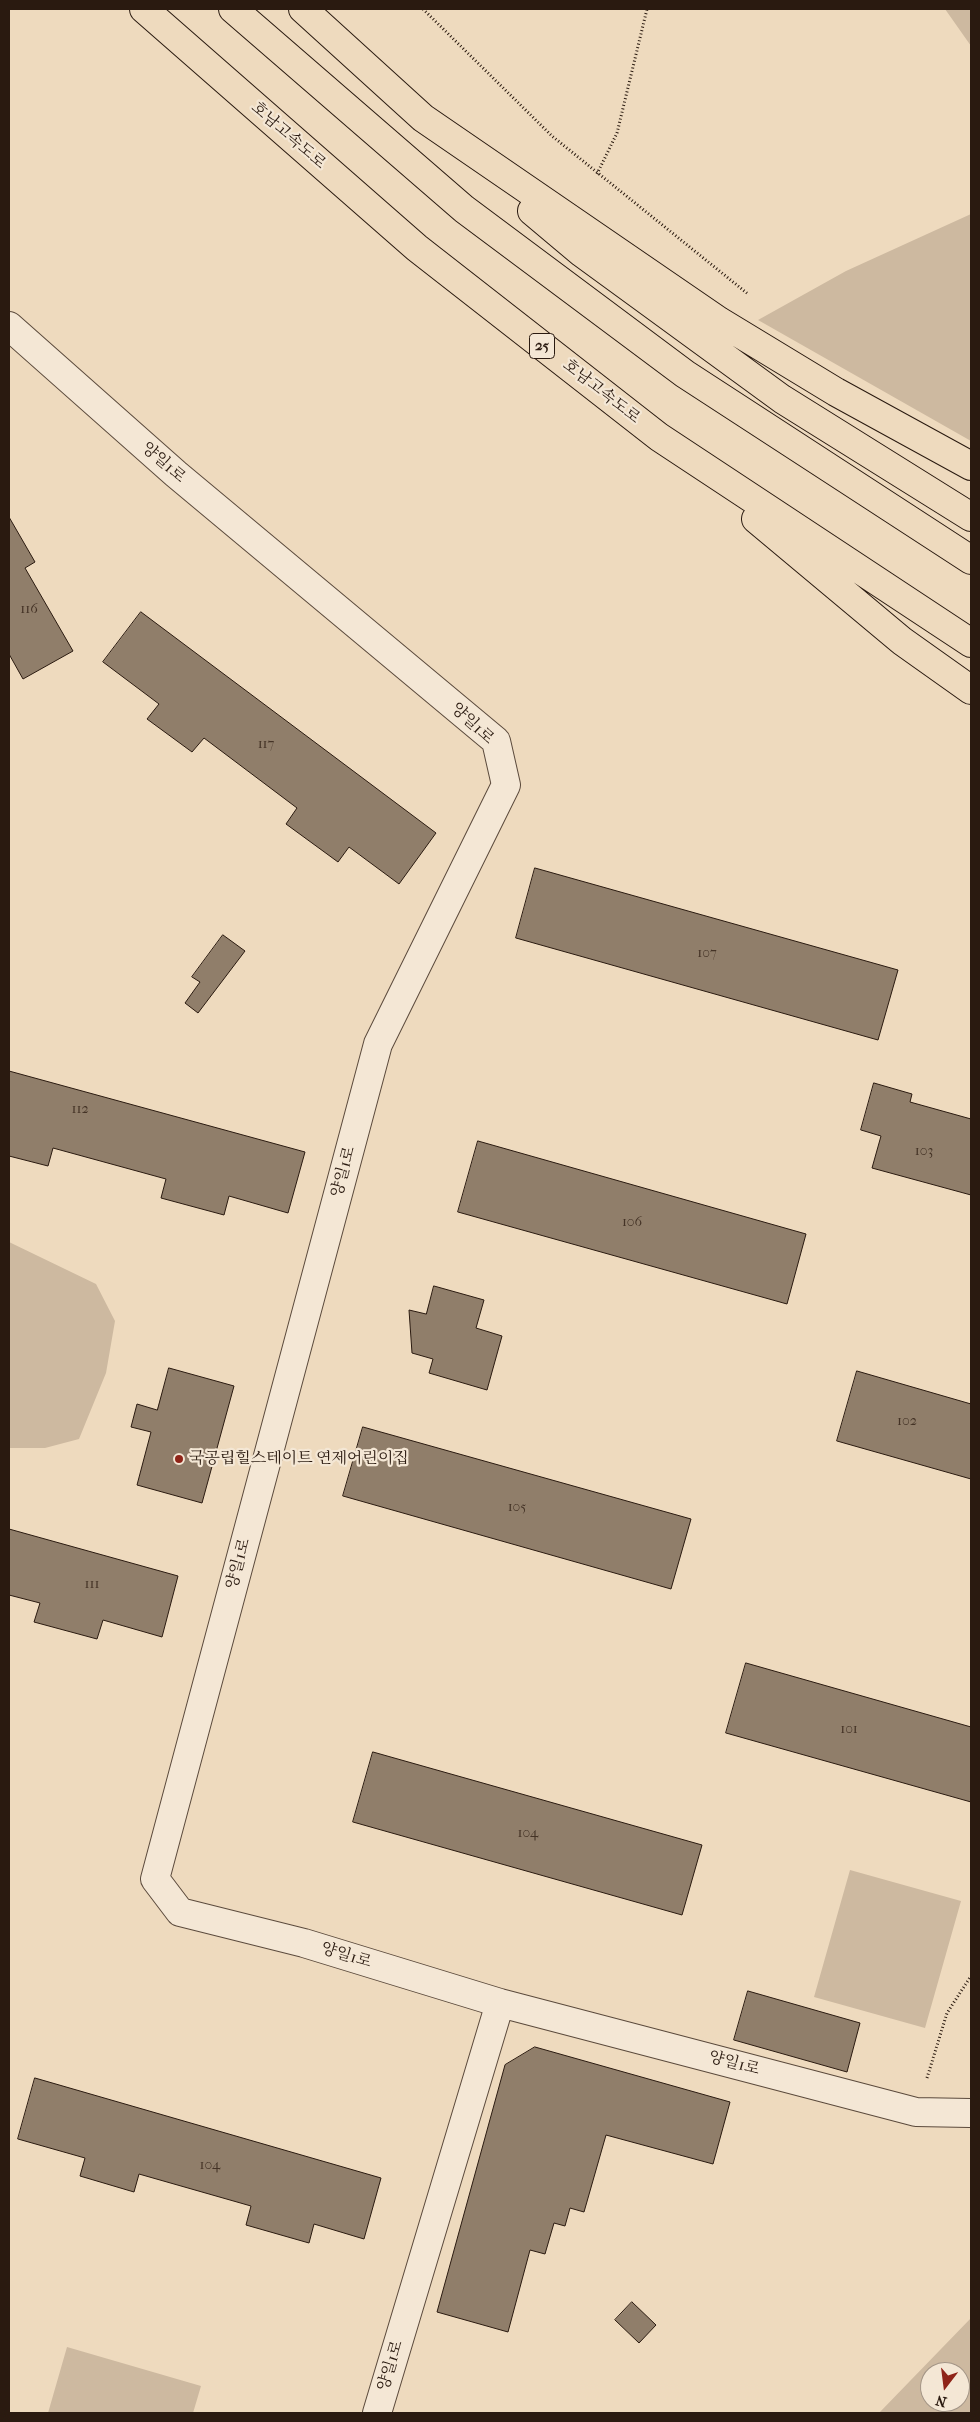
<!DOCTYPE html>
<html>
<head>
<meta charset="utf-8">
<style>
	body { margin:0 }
	#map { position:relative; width:980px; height:2422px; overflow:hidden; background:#eedabe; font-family:"IM FELL French Canon",serif }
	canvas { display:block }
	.frame { position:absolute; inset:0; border:10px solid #2a1a10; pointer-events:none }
	.north { position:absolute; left:920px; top:2362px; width:50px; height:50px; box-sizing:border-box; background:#f4e7d5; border:1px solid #a39586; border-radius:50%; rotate:195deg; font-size:14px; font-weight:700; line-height:20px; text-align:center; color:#2a1a10 }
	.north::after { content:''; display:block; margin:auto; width:18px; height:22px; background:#8f2418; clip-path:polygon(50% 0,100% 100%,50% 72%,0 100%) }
</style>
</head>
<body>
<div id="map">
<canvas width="980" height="2422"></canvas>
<div class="frame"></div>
<div class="north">N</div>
</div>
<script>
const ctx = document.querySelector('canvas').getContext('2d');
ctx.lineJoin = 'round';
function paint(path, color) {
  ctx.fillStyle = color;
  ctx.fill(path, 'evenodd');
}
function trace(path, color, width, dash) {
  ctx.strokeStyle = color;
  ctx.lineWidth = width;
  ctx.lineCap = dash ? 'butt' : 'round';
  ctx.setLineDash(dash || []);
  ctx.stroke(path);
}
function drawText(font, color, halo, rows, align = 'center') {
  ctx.font = font + ' "IM FELL French Canon","Noto Serif KR",serif';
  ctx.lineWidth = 4.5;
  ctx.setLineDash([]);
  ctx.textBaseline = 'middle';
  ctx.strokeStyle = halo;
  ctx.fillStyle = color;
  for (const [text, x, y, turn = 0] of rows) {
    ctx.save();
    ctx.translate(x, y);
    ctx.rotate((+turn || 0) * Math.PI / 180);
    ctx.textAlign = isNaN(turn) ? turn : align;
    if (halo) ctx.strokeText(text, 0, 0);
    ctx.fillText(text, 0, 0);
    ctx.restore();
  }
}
paint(new Path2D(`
	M945,9H971V46Z
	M971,214V441L758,320L846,271Z
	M9,1242L96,1284L115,1321L106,1373L79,1439L45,1448H9Z
	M850,1870L961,1901L925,2028L814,1997Z
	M971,2318V2413H879ZM930,2372H960V2402H930Z
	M67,2347L201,2386L193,2413H48Z`), '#cdb9a0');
const building = new Path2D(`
	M9,517L35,562L25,568L73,651L23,679L9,654Z
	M141,612L436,833L399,884L349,847L338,862L286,824L297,808L204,738L192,752L147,719L159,704L103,662Z
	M535,868L898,970L878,1040L516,938Z
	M223,935L245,951L198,1013L185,1003L200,982L192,977Z
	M9,1071L305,1152L288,1213L229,1196L224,1215L161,1198L166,1179L53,1148L48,1166L9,1156Z
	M874,1083L912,1094L910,1102L971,1119V1195L872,1168L881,1136L861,1130Z
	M478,1141L806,1234L787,1304L458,1212Z
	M434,1286L484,1300L476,1328L502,1336L487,1390L429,1373L433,1359L412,1353L409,1310L426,1314Z
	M169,1368L234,1386L202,1503L137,1485L151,1432L131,1427L137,1404L157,1410Z
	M857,1371L971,1404V1479L837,1441Z
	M363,1427L691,1519L671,1589L343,1496Z
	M9,1529L178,1576L162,1637L103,1620L97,1639L34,1622L40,1603L9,1595Z
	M746,1663L971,1727V1802L726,1733Z
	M373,1752L702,1845L682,1915L353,1822Z
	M748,1991L860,2023L847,2072L734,2040Z
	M535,2047L730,2102L713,2164L606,2135L584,2212L570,2208L565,2226L554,2223L545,2254L530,2250L508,2332L437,2312L505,2065Z
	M35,2078L381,2178L364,2239L314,2224L309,2243L246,2225L251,2206L139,2174L134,2192L80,2176L85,2158L18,2139Z
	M632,2302L656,2325L639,2343L615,2320Z`);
paint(building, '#907e6a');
trace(building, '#2a1a10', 1);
const minor = new Path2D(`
	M9,326L176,474L496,741L506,785L378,1044L155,1879L180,1912L304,1943L500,2003L916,2112L970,2113
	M377,2413L500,2003`);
const motorway = new Path2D(`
	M144,9L417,248L659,437L971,643
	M233,9L464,209L685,374L971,560
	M303,9L423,118L719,321L836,392L971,466
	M532,211L582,253L782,399L971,517
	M756,519L902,641L971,690`);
trace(minor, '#5b4a3c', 30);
trace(motorway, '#2a1a10', 30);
trace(new Path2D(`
	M423,9L552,136L748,294
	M597,174L617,133L647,9
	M927,2078L947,2013L971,1976`), '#2a1a10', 3, [1, 2.5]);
trace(minor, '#f4e7d5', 28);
trace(motorway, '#eedabe', 28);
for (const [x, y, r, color] of [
	[179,1459,5,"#8f2418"]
]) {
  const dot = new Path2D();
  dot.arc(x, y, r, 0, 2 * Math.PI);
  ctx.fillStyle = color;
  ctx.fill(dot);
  trace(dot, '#f4e7d5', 2);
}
drawText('14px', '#443326', null, [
	["116",29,610],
	["117",266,745],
	["107",707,954],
	["112",80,1110],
	["103",924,1152],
	["106",632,1223],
	["102",907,1422],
	["105",517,1508],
	["111",92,1585],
	["101",849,1730],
	["104",528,1834],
	["104",210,2166]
]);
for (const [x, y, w] of [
	[542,346,25]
]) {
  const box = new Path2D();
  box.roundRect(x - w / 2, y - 12.5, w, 25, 4);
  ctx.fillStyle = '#f4e7d5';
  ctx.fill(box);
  trace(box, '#2a1a10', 1);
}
drawText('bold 15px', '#2a1a10', null, [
	["25",542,346]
]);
drawText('16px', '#2a1a10', '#f4e7d5', [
	["호남고속도로",288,136,41],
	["호남고속도로",601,392,38],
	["양일1로",163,463,41],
	["양일1로",472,724,43],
	["양일1로",344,1172,-75],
	["양일1로",239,1564,-75],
	["양일1로",346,1956,17],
	["양일1로",734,2064,15],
	["양일1로",391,2366,-73]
]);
drawText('16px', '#2a1a10', '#f4e7d5', [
	["국공립힐스테이트 연제어린이집",189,1459]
], 'left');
</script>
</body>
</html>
